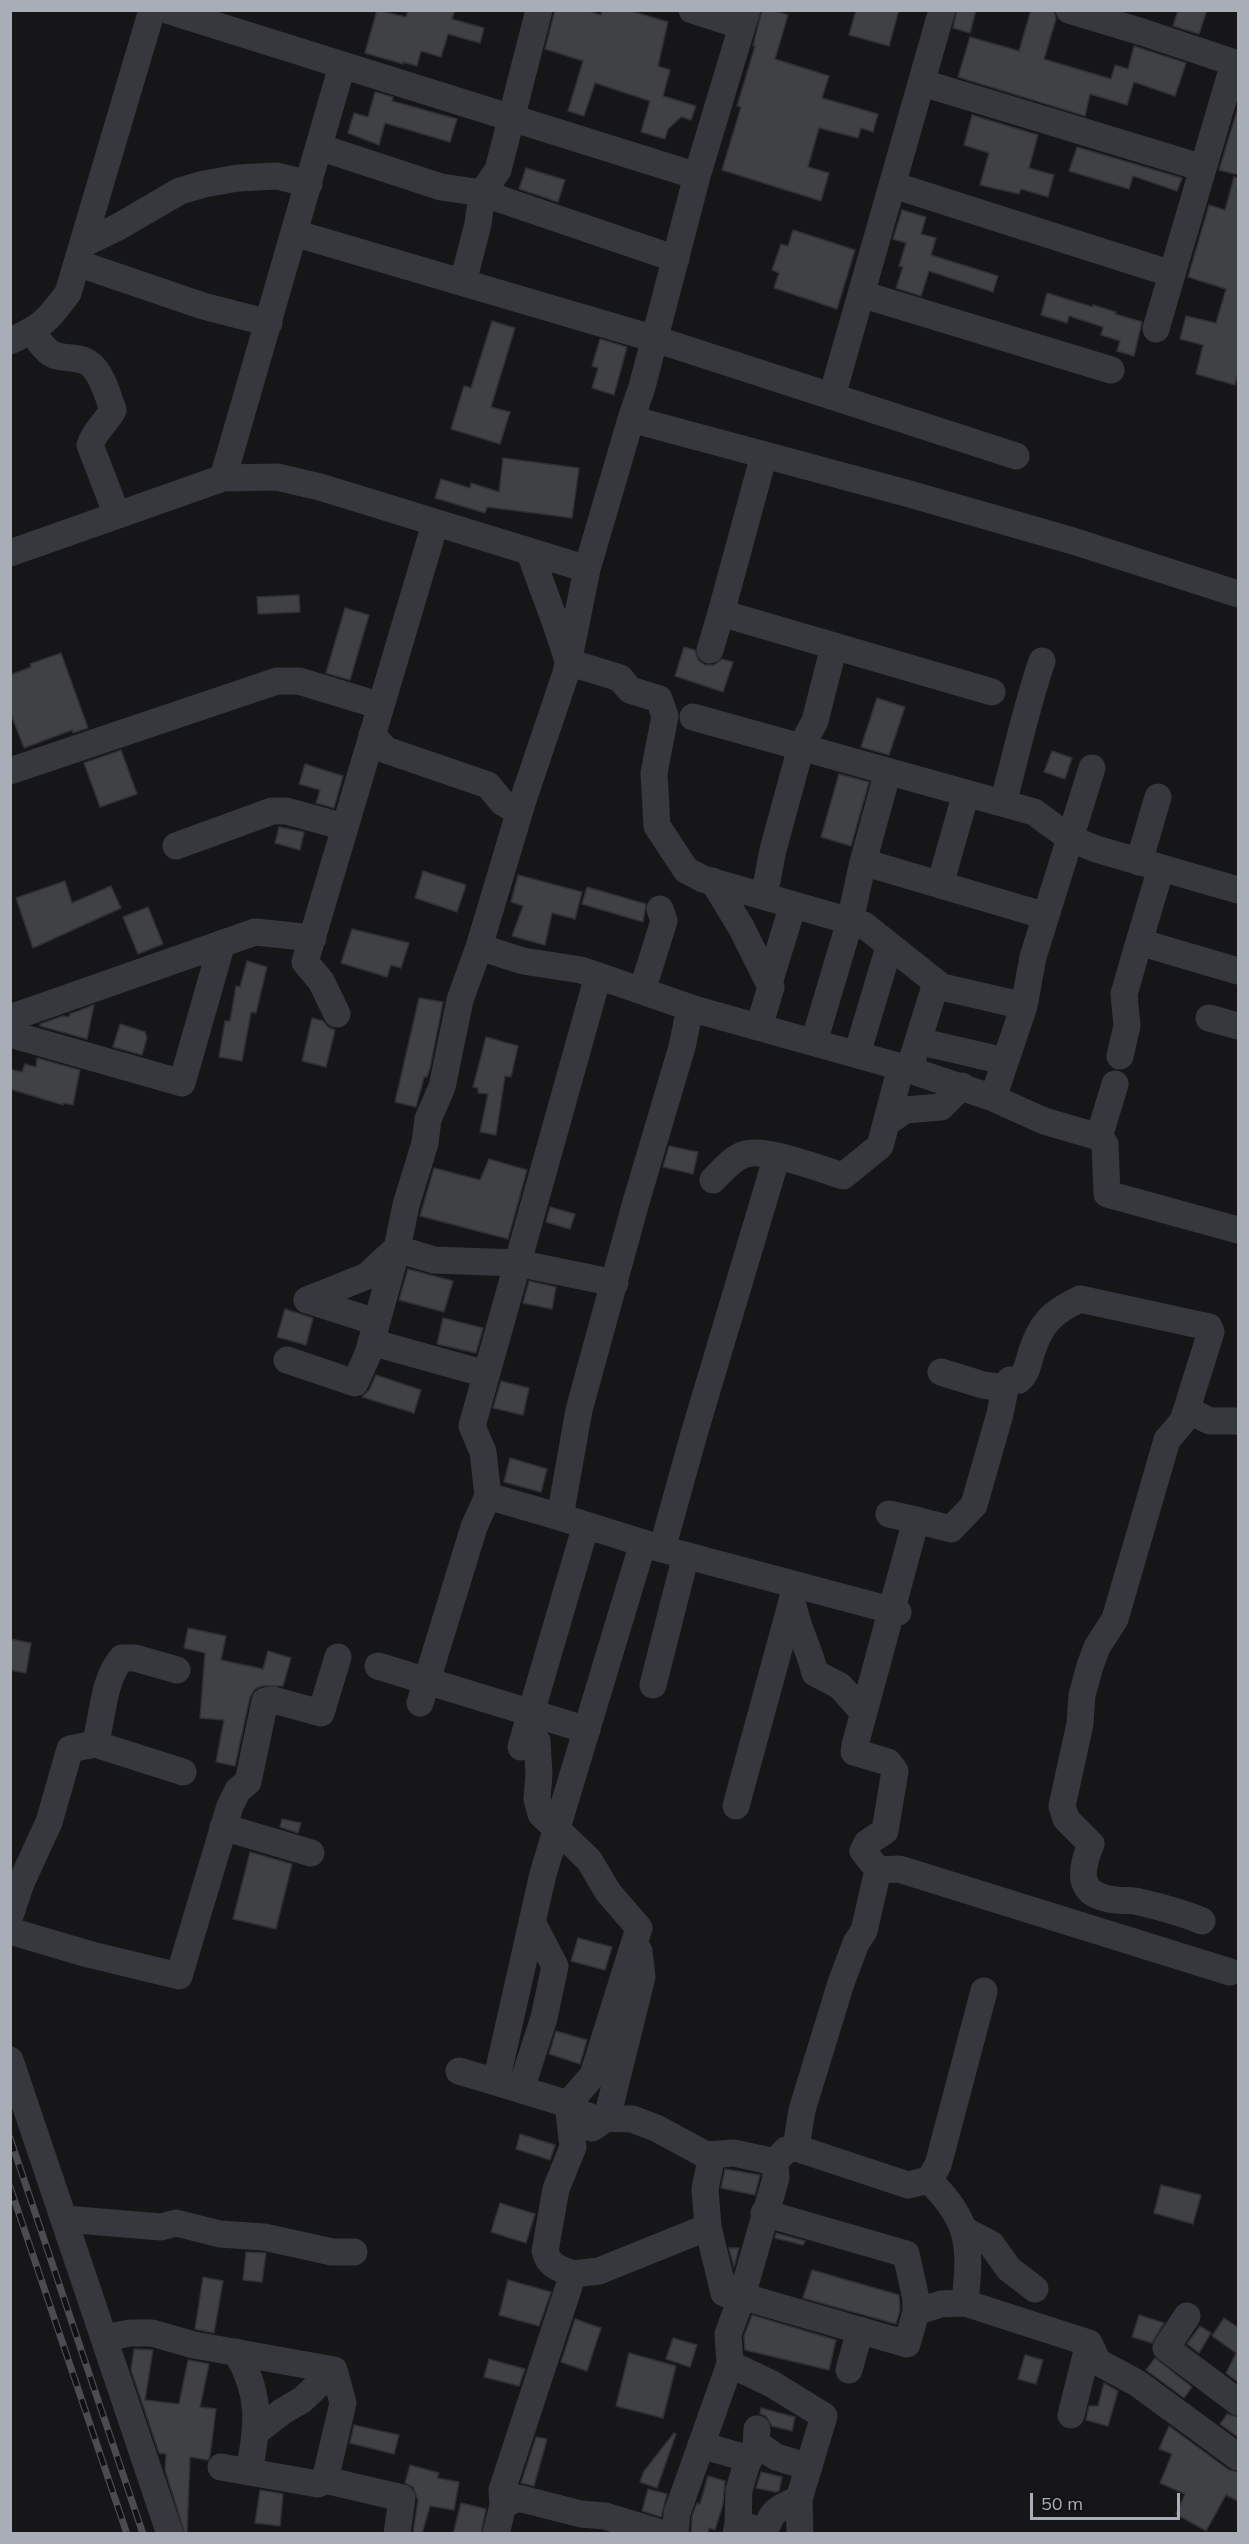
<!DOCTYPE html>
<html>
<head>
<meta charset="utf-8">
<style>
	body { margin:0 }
	#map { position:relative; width:1249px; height:2544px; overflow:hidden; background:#161618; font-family:Mulish,sans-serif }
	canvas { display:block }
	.frame { position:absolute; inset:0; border:12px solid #a8adb8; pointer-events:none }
	.scale { position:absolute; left:1030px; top:2493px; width:150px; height:27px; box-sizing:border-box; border:3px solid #a8adb8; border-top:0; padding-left:8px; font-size:18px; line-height:21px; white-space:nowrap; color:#a8adb8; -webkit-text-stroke:4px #111113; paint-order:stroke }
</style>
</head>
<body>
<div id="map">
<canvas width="1249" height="2544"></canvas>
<div class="frame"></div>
<div class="scale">50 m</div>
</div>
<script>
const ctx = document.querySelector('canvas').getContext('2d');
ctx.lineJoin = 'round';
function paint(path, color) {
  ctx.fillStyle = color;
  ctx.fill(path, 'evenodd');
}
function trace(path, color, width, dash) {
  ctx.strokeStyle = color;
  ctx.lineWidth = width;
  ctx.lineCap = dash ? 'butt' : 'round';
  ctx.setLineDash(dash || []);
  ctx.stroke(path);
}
const building = new Path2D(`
	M377,10L406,17L408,10H455L452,19L484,28L480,43L448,34L441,57L421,51L417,66L403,62V64L365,53Z
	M555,10H586L601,15L602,10H628L668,22L658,66L670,70L663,96L696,106L691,120L681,117L668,129L665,139L641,132L650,101L595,83L584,116L568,111L583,61L545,49Z
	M762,10H772L788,15L775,59L829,76L822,98L878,114L873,132L861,128L858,138L819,128L808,167L829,173L821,201L722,170L741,107L737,106L755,46H753Z
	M856,10H899L889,46L849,35Z
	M957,10H976L970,33L953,28Z
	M1031,10H1054L1056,19L1044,59L1111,79L1115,65L1128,69L1134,46L1186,63L1175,96L1134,82L1127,105L1090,94L1085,116L958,77L970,37L1019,51Z
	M1178,10H1207L1199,34L1173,26Z
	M375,92L393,97L392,101L457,119L450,142L385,123L379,145L348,133L354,113L368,117Z
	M1239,104V175L1219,170Z
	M972,115L1038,135L1029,168L1054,175L1048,197L1021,189L1019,194L980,185L989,153L964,145Z
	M1077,147L1182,178L1177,191L1133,176L1129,189L1069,171Z
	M526,168L565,180L558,202L519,189Z
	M1234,177L1239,178V369L1235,385L1196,374L1203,345L1180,339L1186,316L1216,323L1226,289L1188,277L1209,205L1225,210Z
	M902,210L926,217L921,234L936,238L931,255L998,276L993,292L929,271L921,296L896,288L903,267L899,266L906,243L893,239Z
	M793,230L855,250L837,309L774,288L779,273L772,270L781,244L788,246Z
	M1047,293L1093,307V305L1116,312L1115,314L1142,322L1134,356L1117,351L1120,341L1101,335L1103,327L1069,316L1067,323L1041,315Z
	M492,321L515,328L491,407L510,412L500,444L451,429L464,386L471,388Z
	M600,339L627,347L614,395L592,388L598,368L592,366Z
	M503,458L579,468L572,518L487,507L485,513L435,498L441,479L470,488L471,483L499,492Z
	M299,595L300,612L258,614L257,597Z
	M345,608L369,615L350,680L326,673Z
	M684,647L695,650L698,660L705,665H714L722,659L733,662L723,692L675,676Z
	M61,653L88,728L73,733L72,730L24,748L10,712V675L31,667L30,664Z
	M877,698L905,707L889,755L861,747Z
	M121,750L137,794L100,807L84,763Z
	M1052,751L1072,758L1065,779L1044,772Z
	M305,764L343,776L334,808L316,803L320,790L299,784Z
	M839,774L869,782L851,846L821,837Z
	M279,827L304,832L300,850L275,843Z
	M423,871L466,885L457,912L415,898Z
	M518,875L582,892L575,919L552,913L545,945L512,936L523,906L511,902Z
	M65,881L72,903L111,886L121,908L33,948L16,898Z
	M587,887L646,904L643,922L582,904Z
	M148,907L163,944L138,954L123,917Z
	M352,929L409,943L401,968L391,965L387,977L341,963Z
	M247,961L267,967L256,1013L251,1012L242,1061L219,1057L225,1021H230L236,986L240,987Z
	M419,998L443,1002L430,1068L427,1077H424L416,1107L395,1102Z
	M94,1005L87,1039L40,1026V1024L63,1016L69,1017L70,1014Z
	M312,1018L323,1021L328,1027L335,1030L326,1067L302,1061Z
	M120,1024L145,1032L147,1038L142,1055L113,1047Z
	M486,1037L518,1046L511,1077L505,1076L496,1135L480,1132L488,1094L478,1093V1088L473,1087Z
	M37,1058L80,1070L73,1105L63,1103V1105L10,1089V1069L22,1072L25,1064L36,1067Z
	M669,1146L698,1152L693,1174L663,1167Z
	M489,1159L527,1170L508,1239L420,1216L434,1168L480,1180Z
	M550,1207L575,1214L570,1229L546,1222Z
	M408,1269L453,1281L444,1312L399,1300Z
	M529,1281L556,1287L552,1309L523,1303Z
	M285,1309L313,1318L306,1345L277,1337Z
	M443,1318L483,1328L476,1353L437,1344Z
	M376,1375L421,1390L414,1413L362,1397L369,1390Z
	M501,1381L529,1388L523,1415L493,1408Z
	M510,1458L547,1469L541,1492L504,1482Z
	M188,1628L226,1636L221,1660L263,1669L268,1651L291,1658L283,1686H262L255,1689L250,1697L235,1766L216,1762L224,1720L200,1718L205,1653L184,1648Z
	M10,1639L31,1643L26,1673L10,1670Z
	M282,1819L301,1823L298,1833L280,1827Z
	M250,1852L292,1864L276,1929L233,1919Z
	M578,1938L612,1947L605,1970L571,1961Z
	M556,2031L587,2040L580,2064L549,2054Z
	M520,2134L555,2145L550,2160L516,2149Z
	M725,2169L760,2175L755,2195L721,2188Z
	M1161,2185L1201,2195L1193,2224L1154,2213Z
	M500,2203L535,2214L526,2243L491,2232Z
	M776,2233L805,2241L803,2245L775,2238Z
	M729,2248H739L734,2267Z
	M246,2252L266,2253L262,2282L243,2280Z
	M812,2270L899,2295L900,2310L896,2324L803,2298Z
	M203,2277L223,2281L214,2333L195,2329Z
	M508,2280L551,2292L539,2326L499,2315Z
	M752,2315L836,2340L829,2370L745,2350L744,2336Z
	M1139,2315L1164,2323L1152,2343L1132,2337Z
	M1224,2318L1239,2328V2383L1226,2373L1236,2353L1212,2336Z
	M575,2319L601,2328L587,2371L561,2362Z
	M1200,2326L1211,2333L1199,2353L1187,2344Z
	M673,2338L697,2345L690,2367L666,2359Z
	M134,2349L153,2350L145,2400L179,2404L188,2360L209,2364L200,2407L216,2409L210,2456L208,2460L190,2457L187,2534H185L165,2470L166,2454L159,2453L131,2370Z
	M629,2353L676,2366L663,2418L616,2406Z
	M1025,2355L1043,2360L1036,2384L1018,2379Z
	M1155,2358L1192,2387L1184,2398L1146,2370Z
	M489,2359L525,2369L519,2386L484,2377Z
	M1104,2383L1118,2391L1108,2426L1086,2420L1089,2406H1098Z
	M761,2408L795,2417L792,2431L772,2426L766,2416L760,2414Z
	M1227,2414L1239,2417V2438L1220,2424Z
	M354,2425L399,2435L394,2454L350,2443Z
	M1169,2426L1229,2470L1239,2472V2502L1226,2495L1206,2531L1176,2514L1185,2494L1160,2483L1172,2454L1159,2449Z
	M674,2433L676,2434L657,2488L640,2482L644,2471Z
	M536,2437L547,2439L534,2486L521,2483Z
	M410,2465L439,2473L437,2478L459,2482L454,2510L430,2506L422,2534L413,2533L418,2500L413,2487L405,2483Z
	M761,2472L782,2477L779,2491L776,2492L756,2488Z
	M708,2476L725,2481L723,2504L715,2530L709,2528L708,2534H691L692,2516L697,2503L700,2504Z
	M648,2489L667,2494L661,2517L642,2511Z
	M260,2490L283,2494L280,2526L255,2523Z
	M461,2503L486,2509L481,2534H453Z`);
paint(building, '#404145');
trace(building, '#303034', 1.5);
trace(new Path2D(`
	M167,10L697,176L642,387L631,419
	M692,10L742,26
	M1069,10L1142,32L1238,64
	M923,83L1203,168
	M319,147L441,187L482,193L676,259
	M697,176L747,10
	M893,185L1172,274L1156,329
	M294,233L655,339L1016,456
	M83,244L118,227L180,191L204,184L238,178L277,176L309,184
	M77,263L203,306L269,323
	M1172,274L1234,63
	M463,282L478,224L482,193L498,170L539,10
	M861,294L1111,370
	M32,332C37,338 43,348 50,353C62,361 78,354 90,364C102,373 108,396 113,410C106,423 95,430 90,445L117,515
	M10,341C42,327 48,320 68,293L152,10
	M832,396L942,10
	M223,478L342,66
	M530,552C542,589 558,625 568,662L620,678L630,690L659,699L665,716L654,773L657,826L686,870L703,879L864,925L942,987L1024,1006
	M10,553L223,478L277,477L320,487L587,569L631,419L906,493L1073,541L1238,594
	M721,613L764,455
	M710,650L721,613L834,646
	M693,717L1034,812L1071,839L1096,849L1238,890
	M372,735L386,750L488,785L502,802L519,812
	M1092,768L1033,957L1024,1006L993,1098L1044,1121L1099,1137L1115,1084
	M10,771L277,681H299L381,706
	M1003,803C1016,756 1026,707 1042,661
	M176,846L272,811H286L345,827
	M863,862L1046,916
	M1139,862L1158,797
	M713,881L741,927L771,987L759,1027
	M940,885L966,793
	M764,896L773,850L801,747L815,721L834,646L992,692
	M1139,942L1161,868
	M479,947L523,800L566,673L587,569
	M598,976L472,1426L483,1452L488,1496L560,1517L579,1410L636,1202L682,1047L690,1008
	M769,983L793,905
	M642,991L664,921L660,909
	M337,1014L321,981L305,962L435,524
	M10,1018L255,932L313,938
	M1209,1018L1238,1026
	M10,1034L182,1083L222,943
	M918,1041L1004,1061
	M814,1042L850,921L863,862L888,771
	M857,1054L889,947
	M1120,1056L1127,1026L1124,994L1139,942L1238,971
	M909,1070L936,983
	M886,1123L905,1110L941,1107L962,1086
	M1099,1137L1105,1144L1107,1194L1238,1230
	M713,1180C722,1171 733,1157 746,1154C766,1148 821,1169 843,1176L880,1146L901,1067
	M615,1283L517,1263L434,1260L397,1249L406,1205L425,1143L428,1119L442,1087L460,1000L479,947L523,961L581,970L697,1010L901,1067L993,1098
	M307,1300L367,1276L396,1249
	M307,1300L376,1322
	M371,1342L486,1374
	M287,1360L355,1383L368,1354L397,1249
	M941,1372L983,1385L1005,1388
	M1187,1410L1210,1421H1238
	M889,1514L916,1520
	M560,1517L662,1549L694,1434L777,1156
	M662,1549L898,1612
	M792,1600C796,1626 809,1648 815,1673L840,1686L863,1712
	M378,1666L587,1730
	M653,1685L686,1555
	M420,1703L474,1527L488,1496
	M95,1744L183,1772
	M521,1747L586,1525
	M736,1806L792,1601
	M223,1827L311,1853
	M878,1870L899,1869L1230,1972
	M10,1916L21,1883L49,1822L70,1749L95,1744C103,1717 103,1679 122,1658H135L177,1670
	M10,1931L88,1954L179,1976L230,1806L238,1790L248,1782L265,1701L273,1700L321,1713L338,1657
	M10,2060L170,2534
	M459,2071L496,2082L543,1874L643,1543
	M496,2082L568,2104L578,2112L593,2118L632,2119L656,2128L706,2155L734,2153L775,2162L786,2150L796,2148L908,2185L929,2180L938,2165L984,1991
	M521,2089L544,2018L555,1966L532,1922
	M592,2128L607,2118L642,1977L639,1951
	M796,2148L802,2110L841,1983L856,1943L864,1931L878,1870L863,1851L867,1843L885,1831L895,1771L888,1762L854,1752L855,1745L916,1520L951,1529L974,1505L1000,1414L1006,1384L1010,1380H1019C1027,1373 1028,1364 1031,1354C1040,1324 1052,1312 1080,1299L1209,1327L1211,1332L1183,1421L1167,1440L1115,1619L1097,1647L1090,1666L1082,1695L1080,1724L1062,1806L1066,1819L1091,1844C1079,1873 1077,1896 1116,1900C1123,1901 1129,1900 1135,1901C1157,1906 1181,1912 1202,1921
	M929,2180C971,2223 971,2244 965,2303
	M65,2219L161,2227L176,2223L220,2234L264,2237L332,2252H354
	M708,2227L724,2293L741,2299L776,2178L775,2162
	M964,2230L991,2244L1009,2269L1035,2289
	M573,2274L599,2271L708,2227L705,2189L712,2155
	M741,2296L907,2344L916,2312V2299L906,2254L764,2213
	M916,2312L941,2304L965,2303L1089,2343L1098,2362L1137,2383L1238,2457
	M1187,2316L1166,2348L1238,2402
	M105,2338L130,2333H152L194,2345L334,2370
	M236,2352C262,2394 258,2426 249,2472
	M849,2370L860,2330
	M1071,2415L1089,2343
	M257,2431L283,2411L302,2400L334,2370
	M756,2443L776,2457L809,2467
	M701,2445L749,2459
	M221,2467L318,2484L325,2480L343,2403L334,2370
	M325,2480L402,2498L397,2534
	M799,2499L800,2534
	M503,2505L502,2490L573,2274C558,2268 549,2266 545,2251L556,2189L573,2147L568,2104L593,2075L639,1928L608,1892L589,1860L541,1814L537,1799L539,1774L537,1741L525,1732
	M738,2524L739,2490L747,2463L756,2448L757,2429
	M496,2534L503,2505L518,2498L581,2514L605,2516L664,2534
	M675,2534L677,2513L730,2364
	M736,2534L738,2524L765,2532C772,2509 779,2508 799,2499L824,2416L772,2384L730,2364L728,2334L741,2299`), '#37383d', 27);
const rail = new Path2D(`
	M10,2138L143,2534
	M10,2187L127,2534`);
trace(rail, '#4a4c52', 7);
trace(rail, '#111113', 4.5, [14]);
</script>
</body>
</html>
